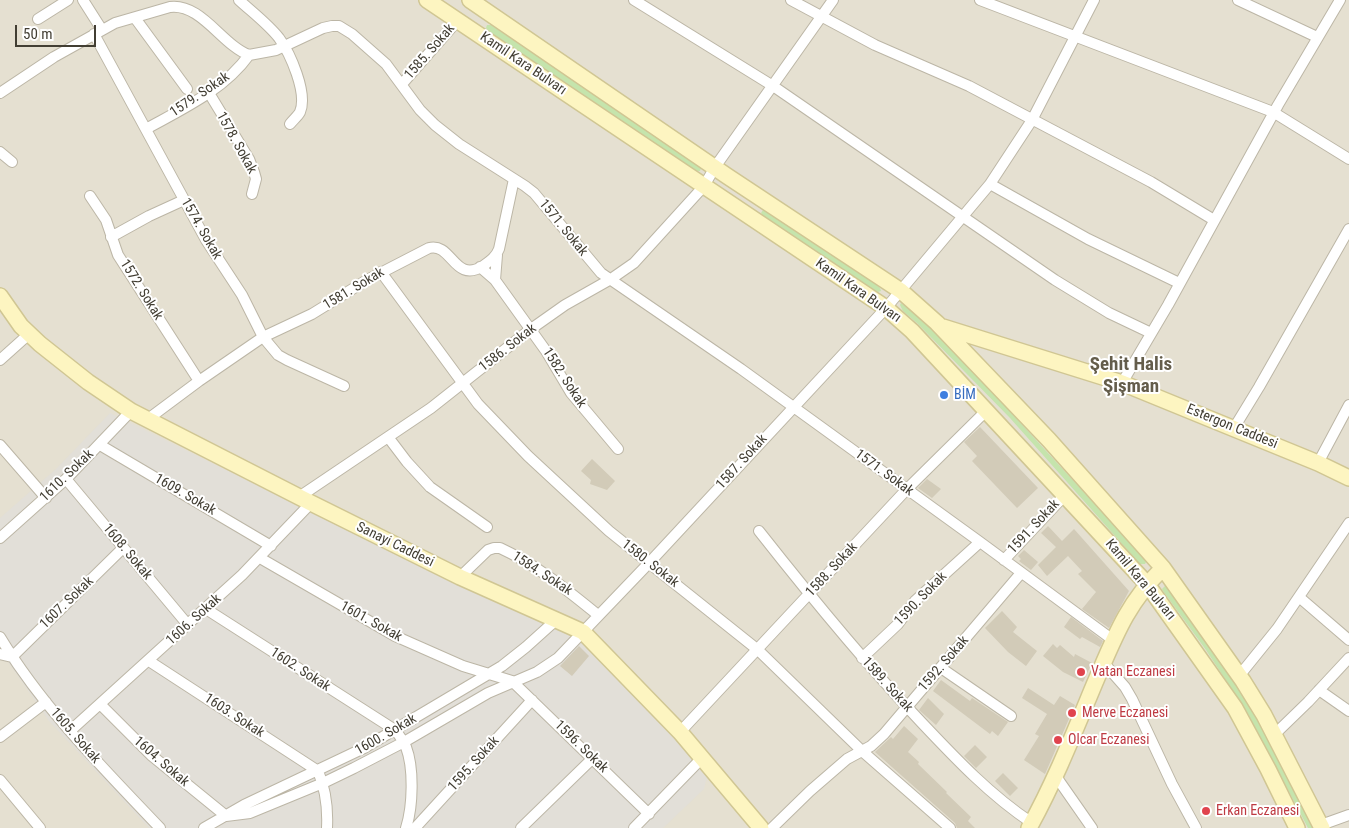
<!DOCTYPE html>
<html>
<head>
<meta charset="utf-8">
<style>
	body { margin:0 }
	#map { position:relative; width:1349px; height:828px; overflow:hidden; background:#f1eee3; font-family:"Roboto Condensed",sans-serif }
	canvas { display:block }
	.scale { position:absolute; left:15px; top:25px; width:81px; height:22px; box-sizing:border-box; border:2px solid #423e33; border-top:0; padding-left:6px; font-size:15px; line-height:18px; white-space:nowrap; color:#423e33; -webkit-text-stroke:4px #fff; paint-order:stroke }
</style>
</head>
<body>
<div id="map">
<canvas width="1349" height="828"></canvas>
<div class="scale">50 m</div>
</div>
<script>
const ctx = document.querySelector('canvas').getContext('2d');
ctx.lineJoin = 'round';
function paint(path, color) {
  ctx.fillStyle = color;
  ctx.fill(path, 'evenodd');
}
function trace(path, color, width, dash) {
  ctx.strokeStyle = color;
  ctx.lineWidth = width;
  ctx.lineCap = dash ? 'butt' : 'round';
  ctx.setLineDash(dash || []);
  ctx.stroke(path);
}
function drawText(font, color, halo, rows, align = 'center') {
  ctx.font = font + ' "Roboto Condensed",sans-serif';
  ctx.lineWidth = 4;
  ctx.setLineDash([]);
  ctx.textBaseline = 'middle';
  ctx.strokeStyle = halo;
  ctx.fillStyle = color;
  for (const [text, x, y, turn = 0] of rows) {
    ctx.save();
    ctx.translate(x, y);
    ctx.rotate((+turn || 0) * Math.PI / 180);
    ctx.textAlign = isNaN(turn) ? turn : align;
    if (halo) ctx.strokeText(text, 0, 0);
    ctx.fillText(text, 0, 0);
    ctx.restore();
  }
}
paint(new Path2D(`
	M0,0H1349V828H0Z`), '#e5e0d1');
paint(new Path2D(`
	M110,413L496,603L571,633L683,743L708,772L704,789L663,828H149L49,721L0,650V518L56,469Z`), '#e2dfd8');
paint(new Path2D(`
	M487,25H491L699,165L701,168L700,171H696L488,31L486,28Z
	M763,210L769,211L873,282L880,288L881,291L878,292L875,291L763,216L761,213Z
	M901,303L926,323L962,359L1144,558L1146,562L1145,564H1140L1010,418L917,323L903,311L900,305Z
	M1166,585L1253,710L1314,828H1308L1248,714L1206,650L1163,591L1162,589Z`), '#c5e4ac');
paint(new Path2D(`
	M980,427L1038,488L1017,508L972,461L977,456L964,442Z
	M592,459L615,481L607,490L590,484L591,480L581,471Z
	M927,479L941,489L932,498L918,488Z
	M1048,526L1062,541L1074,529L1129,591L1109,628L1082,609L1096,592L1078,574L1082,571L1068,556L1047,576L1038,565L1056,547L1041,533Z
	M1024,550L1038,562L1031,570L1019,561L1021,559L1018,556Z
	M1002,611L1017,627L1013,632L1037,651L1026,666L1008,652L985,628Z
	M1071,617L1103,641L1100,647L1082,637L1080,639L1064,627Z
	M1053,644L1057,648L1060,645L1074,657L1075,654L1092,663L1083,682L1063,672L1043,656Z
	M579,646L589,656L572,676L560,666Z
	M941,680L970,701L972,698L1008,722L998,736L992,731L990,734L933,691Z
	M1028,688L1054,705L1060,696L1075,705L1045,774L1024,760L1039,736L1035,734L1047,714L1022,698Z
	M928,698L944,714L936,725L919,710Z
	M904,726L918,739L908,752L919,762L918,764L947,792L946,793L971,817L968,821L975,828H957L955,823L875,752L891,737L893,739Z
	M975,745L987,757L976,768L964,756Z
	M1003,773L1018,788L1010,796L995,781Z`), '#d2cbb8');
const street = new Path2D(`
	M83,0L102,30
	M239,0C252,12 268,24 279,38C290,53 308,93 300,112C298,116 293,120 290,124
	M634,0L773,86L1055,280L1109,313L1151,333
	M791,0L875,45L969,86L1151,182L1214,220
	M980,0L1273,112L1349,159
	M1238,0L1317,37
	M135,18L187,89
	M38,19L68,0
	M94,34L206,240L242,295L263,337L278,355L287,360L344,386
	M402,84L458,20
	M0,93L54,57L115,23L170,7C201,3 222,45 249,55L276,50L323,28L332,26H339L352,34L386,64L420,110L435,125L459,144L525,186L534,193L601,273L741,369L980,542L1113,640
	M209,93L249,159L254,172L256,179L252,194
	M146,129C182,109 224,90 249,55
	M0,152L12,162
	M990,184L1088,239L1179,283
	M90,196L106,220L118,255L199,381
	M111,237L149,216L184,200
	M480,267L495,280L497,255
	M381,272L478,404L528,456L609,531L758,650L862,751L950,828
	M495,280L546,351L571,393L618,449
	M0,360L29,334
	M1122,383L1168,305L1278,105L1340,0
	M148,419L199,381L263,337L312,314L367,280L429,248C452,242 454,284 483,266C490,261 496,257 499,249L514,179
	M1234,428L1259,387L1349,229
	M388,437L407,462L430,487L487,527
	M0,445L46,498
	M100,445L271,546
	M1318,463L1349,405
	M66,479L188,625
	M299,497L431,408L531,329L565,305L611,279L634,263L704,186L715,167L833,0
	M759,531C811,597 864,662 922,723C956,759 990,795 1032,823
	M0,538L66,479L131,411
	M260,558L395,636L463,666L512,681L649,814
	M1004,560L1065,495
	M460,577L488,550L494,548H500C537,565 567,590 598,615
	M1299,597L1349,640
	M206,609L395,730C399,735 403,740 406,747C414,768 413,806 406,828
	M0,637C43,708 103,768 160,828
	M0,654L12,657L123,548
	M862,658L898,624L915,601L980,542
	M149,661L318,771C326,790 328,808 327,828
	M1103,662L1125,687L1132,699L1172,784L1196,828
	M941,668L1011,716
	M1239,676L1277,629L1349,523
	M1319,690L1349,711
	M100,704L151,755L226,816
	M70,731L242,575L311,503
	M680,732L907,489L987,410
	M1275,734L1308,702L1349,658
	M0,737L46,702
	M1055,775L1092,828
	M0,780L40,828
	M226,816L250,813L323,783L354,768L404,742L488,693L537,672L558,658L649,563L886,308L990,184L1032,120L1094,0
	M1321,825L1349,815
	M204,828L244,805L364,748L502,666L526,647L556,620
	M415,828L532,700
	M521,828L592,759
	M634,828L702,758
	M772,828L810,791L847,759L871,746L884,734L1021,573`);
const secondary = new Path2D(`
	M427,0L886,308L912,331L1147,584L1235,708L1268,769L1297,828
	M470,0L727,176L901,291L937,323L1049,440L1163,568L1243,681L1264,715L1322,828
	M0,296L21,326L40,344L88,382L131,411L311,503L460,577L583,632L680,732L761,828
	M943,327L1122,383L1318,463L1349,478
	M1029,828C1054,783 1074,733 1094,685C1114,639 1126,604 1163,568`);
trace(street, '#bcb6a6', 12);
trace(secondary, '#d0c693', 18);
trace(street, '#fff', 10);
trace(secondary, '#fdf5c1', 15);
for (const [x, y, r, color] of [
	[944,395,5,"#3f7fe0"],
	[1081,672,5,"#e0444e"],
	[1072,713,5,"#e0444e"],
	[1058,740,5,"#e0444e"],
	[1206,811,5,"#e0444e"]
]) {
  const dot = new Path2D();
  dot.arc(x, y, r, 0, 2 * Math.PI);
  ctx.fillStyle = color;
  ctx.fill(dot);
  trace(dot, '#fff', 2);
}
drawText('14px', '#423e33', '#fff', [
	["1585. Sokak",430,52,-49],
	["Kamil Kara Bulvarı",523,64,34],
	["1579. Sokak",200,95,-34],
	["1578. Sokak",236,143,61],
	["1571. Sokak",563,228,51],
	["1574. Sokak",201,229,60],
	["1581. Sokak",354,289,-31],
	["1572. Sokak",141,290,58],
	["Kamil Kara Bulvarı",858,291,35],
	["1586. Sokak",508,348,-38],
	["1582. Sokak",564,378,57],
	["Estergon Caddesi",1232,427,22],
	["1587. Sokak",742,462,-48],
	["1571. Sokak",884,473,36],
	["1610. Sokak",67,476,-44],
	["1609. Sokak",185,495,30],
	["1591. Sokak",1034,527,-47],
	["Sanayi Caddesi",395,545,26],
	["1608. Sokak",127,552,50],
	["1580. Sokak",650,564,38],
	["1588. Sokak",832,570,-47],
	["1584. Sokak",542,574,33],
	["Kamil Kara Bulvarı",1140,580,50],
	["1590. Sokak",921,599,-46],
	["1607. Sokak",67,603,-44],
	["1606. Sokak",194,620,-42],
	["1601. Sokak",371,622,29],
	["1592. Sokak",944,664,-49],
	["1602. Sokak",300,670,33],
	["1589. Sokak",887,685,48],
	["1603. Sokak",234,716,33],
	["1600. Sokak",386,735,-30],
	["1605. Sokak",75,736,49],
	["1596. Sokak",581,747,44],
	["1604. Sokak",161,762,41],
	["1595. Sokak",474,764,-48]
]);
drawText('14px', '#366cbe', '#fff', [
	["BİM",954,395]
], 'left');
drawText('14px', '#be3a42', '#fff', [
	["Vatan Eczanesi",1091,672],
	["Merve Eczanesi",1082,713],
	["Olcar Eczanesi",1068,740],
	["Erkan Eczanesi",1216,811]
], 'left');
drawText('bold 19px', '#645d4b', '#fff', [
	["Şehit Halis",1131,365],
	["Şişman",1131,387]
]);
</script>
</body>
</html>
